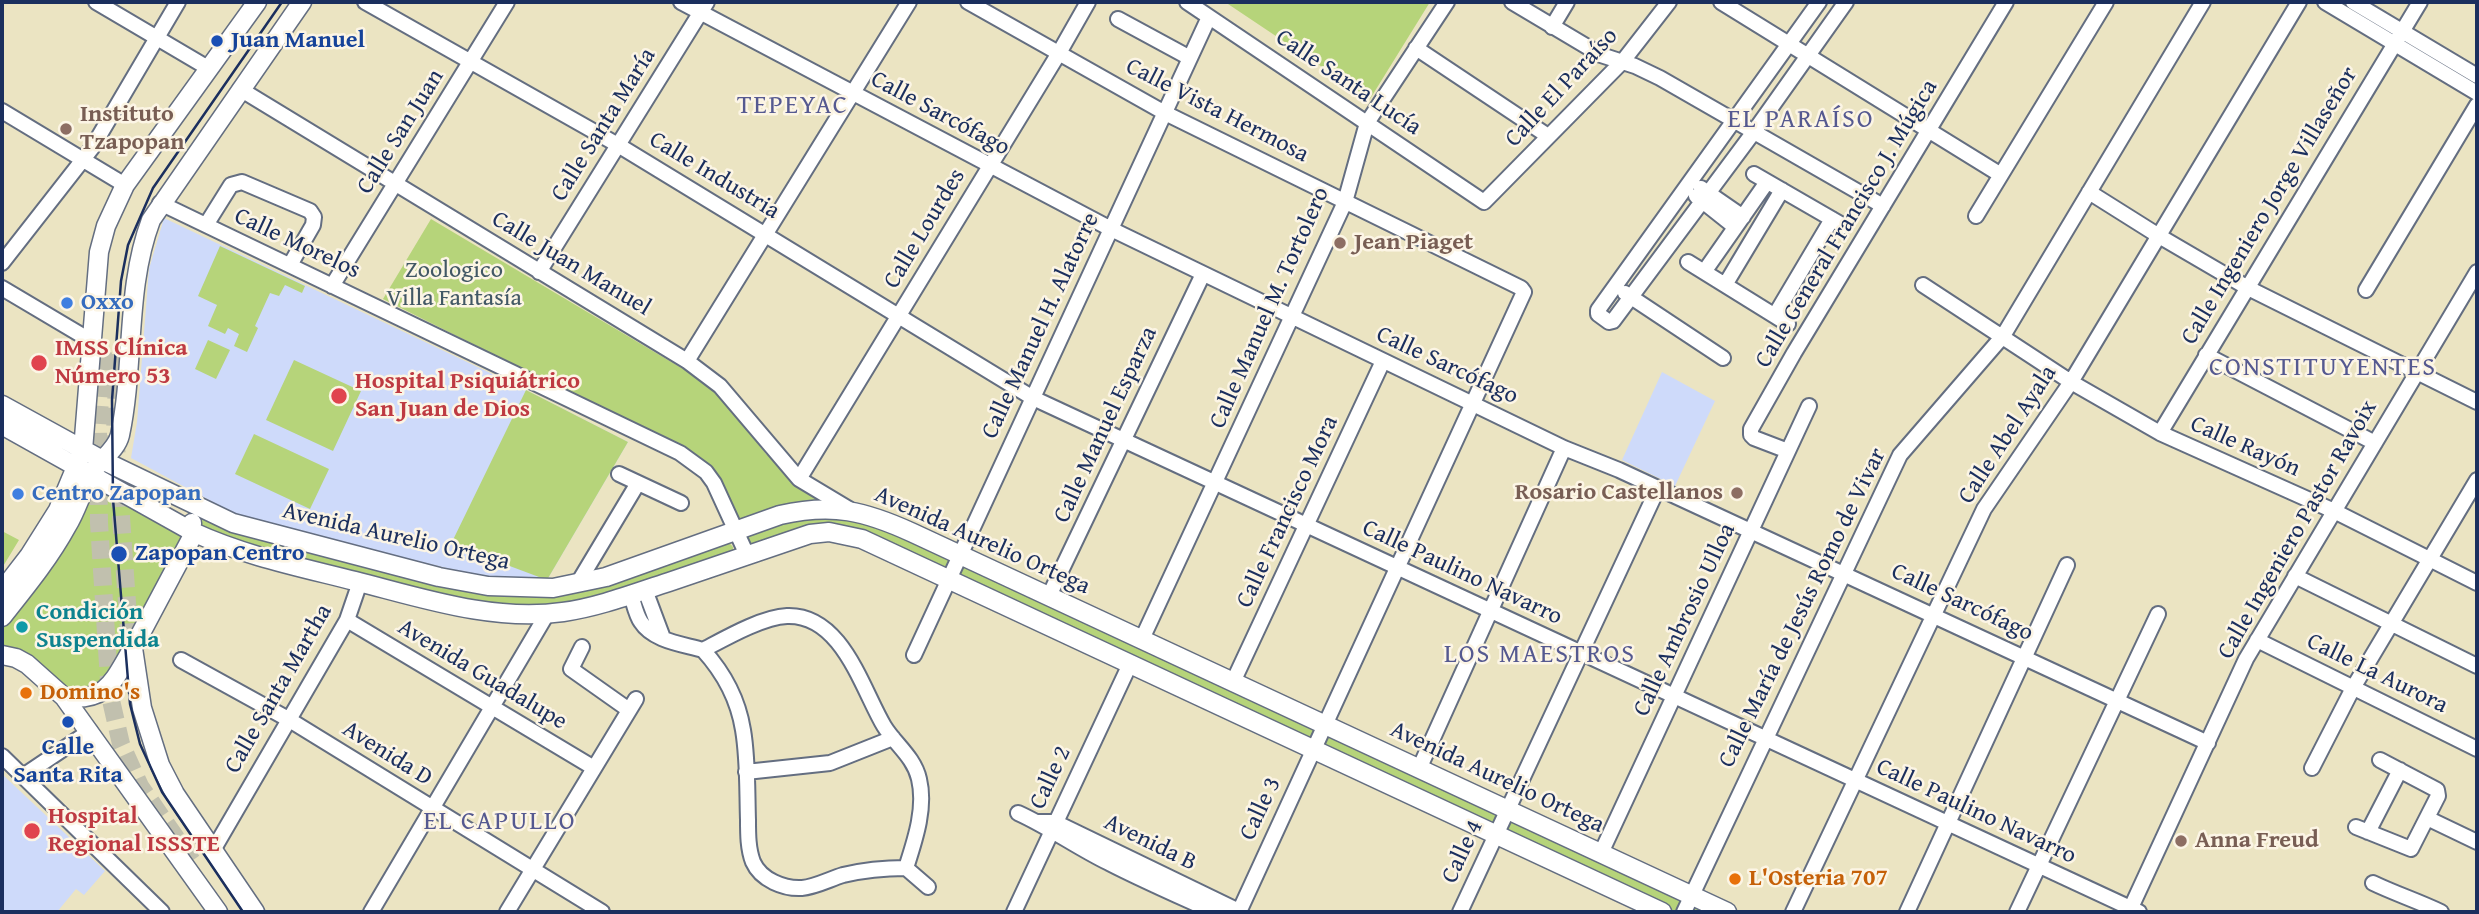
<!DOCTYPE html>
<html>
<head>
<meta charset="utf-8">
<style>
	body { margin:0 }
	#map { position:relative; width:2479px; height:914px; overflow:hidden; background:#ebe4c2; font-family:"Gentium Book Plus",serif }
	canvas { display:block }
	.frame { position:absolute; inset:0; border:4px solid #1b2f5e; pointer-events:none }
</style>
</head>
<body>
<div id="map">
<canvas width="2479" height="914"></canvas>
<div class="frame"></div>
</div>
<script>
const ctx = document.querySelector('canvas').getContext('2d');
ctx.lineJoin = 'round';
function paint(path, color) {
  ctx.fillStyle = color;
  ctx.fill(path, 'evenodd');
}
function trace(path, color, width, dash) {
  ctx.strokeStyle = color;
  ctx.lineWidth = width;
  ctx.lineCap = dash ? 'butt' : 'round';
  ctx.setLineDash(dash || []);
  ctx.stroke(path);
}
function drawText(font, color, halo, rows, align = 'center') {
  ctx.font = font + ' "Gentium Book Plus",serif';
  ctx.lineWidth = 5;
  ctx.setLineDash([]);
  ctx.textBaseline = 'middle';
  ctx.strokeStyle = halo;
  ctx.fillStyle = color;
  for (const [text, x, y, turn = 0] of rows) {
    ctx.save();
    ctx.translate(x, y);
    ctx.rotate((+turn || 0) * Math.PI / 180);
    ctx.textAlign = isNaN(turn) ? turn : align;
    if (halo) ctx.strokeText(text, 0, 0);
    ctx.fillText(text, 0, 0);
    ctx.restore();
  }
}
paint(new Path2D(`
	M164,218L526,390L628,442L547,580L483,577L271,525L235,514L131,458L137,422L149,269Z
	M1662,372L1715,401L1675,486L1622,460Z
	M2,774L105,871L84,895L76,889L57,912H2Z`), '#cedafa');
paint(new Path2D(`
	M1225,2H1430L1370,99Z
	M431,219L715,388L766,454L804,487L832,505L740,524L682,449L383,299Z
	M220,246L305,286L302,293L285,285L279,296L270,293L255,326L258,328L247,352L234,346L239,334L228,328L225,334L208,326L217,305L198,296Z
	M208,340L230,350L216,379L195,369Z
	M294,360L361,391L333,451L266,420Z
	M526,390L628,442L547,580L451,544Z
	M254,434L329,469L310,509L235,474Z
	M90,482L188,534L142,622L105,680L96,689L75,692L55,683L2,650V622Z
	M196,514L517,592L726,539L733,547V557L619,595L521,612L298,565L196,525Z
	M856,515L951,558L941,575L829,531L749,553L745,532L784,519Z
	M2,531L19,540L2,568Z
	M967,563L1315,730L1308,746L954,578L960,567Z
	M1327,734L1500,812L1497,827L1317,750Z
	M1516,820L1713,912H1664L1504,833L1510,821Z`), '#b6d47a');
trace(new Path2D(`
	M103,352L98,431L99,523L110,696L121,744L140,786L194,864
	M118,354L115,431L131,660`), '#c1c0ae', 18, [18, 9]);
const minor = new Path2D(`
	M96,2L208,68
	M365,2L618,145L1033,398L2139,912
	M681,2L1111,229L1564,448L1619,470L2208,743
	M968,2L1165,113L1521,288L1524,292L1239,912
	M1187,2L1484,202L1623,61L1669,2
	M1512,2L1601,55L1635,66L1660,78L1883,206
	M1721,2L2001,175
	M1819,2L1598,310V314L1609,322L1613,321L1753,133L1846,2
	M2325,2L2477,93
	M2353,2L2477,76
	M1118,19L1190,58
	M1552,27L1567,2
	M1416,48L1548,136
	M240,89L687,361L720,386L799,479L849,509
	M2,111L125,185
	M1754,174L1844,226
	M1701,188L1743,217
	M2089,192L2159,236L2248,288L2477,402
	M1696,196L1735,227
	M160,203L680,453L706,472L714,483L747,555
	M1976,216L2106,2
	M206,225L231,185L242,182L310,211L314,217L313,225L290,265
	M1688,262L1788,324
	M2,263L92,148L178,2
	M539,272L707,2
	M1704,272L1767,182
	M1725,285L1782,190
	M1923,285L2071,382L2160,433L2334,511L2477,583
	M332,286L507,2
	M2,288L93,342
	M2366,290L2477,105
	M1625,293L1723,358
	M1775,315L1832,219
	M2206,355L2375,443
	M687,361L909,2
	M2160,433L2420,2
	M1788,451L1754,438L1751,435V429L1794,353L2006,2
	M619,474L681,503
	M799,479L1059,53L1088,2
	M2295,576L2477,666
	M578,583L638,483
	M645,590L663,638
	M631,595C634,604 636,615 641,622C653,641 683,644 703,650C724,639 762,617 787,616C842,614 862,689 884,726C895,744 914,757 919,779C926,808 915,840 906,868
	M1049,596L1203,274
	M347,620L594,768
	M1142,639L1345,202L1367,123L1447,2
	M2257,640L2477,749
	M582,647L571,669L629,710
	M703,650C724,673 738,699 743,730C748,759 747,790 748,820C748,834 748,849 753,862C761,880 784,889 802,888C815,887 830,879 843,875C864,870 884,868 906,868L928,887
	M914,655L1209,17
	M181,660L288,719L602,912
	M1233,682L1383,361
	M2,756L162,912
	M2312,768L2353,688L2477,480
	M1419,769L1564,448
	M746,772L830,763L893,738
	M23,776L90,731
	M1018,813C1049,827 1078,848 1109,863C1144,881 1179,896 1214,912
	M2427,818L2477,842
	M1037,822H1055L1241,912
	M2356,827L2411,849L2438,796L2437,790L2380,760
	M2368,832L2400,770
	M212,852L347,620L360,582
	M1601,853L1809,406
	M2373,883C2396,894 2418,901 2441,912
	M371,912L547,614
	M507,912L636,699
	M1014,912L1130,664
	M1460,912L1658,488
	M1684,912L1900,455L2003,336L2203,2
	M1793,912L1984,509L2071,382L2299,2
	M1907,912L2067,565
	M2017,912L2158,614
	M2129,912L2246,659L2477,272`);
const major = new Path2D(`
	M2,405L102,460L233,523L439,577L488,586L553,588L606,577L780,515C833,503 865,511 913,533L1727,912
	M2,425L193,532C245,556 300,567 355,581C422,598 493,622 563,612C599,607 635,593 669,582C716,566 763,550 810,534L829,532L862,539L1662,912
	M192,523L191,539L133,648L142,708L160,765L175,794L255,912
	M2,591L29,556L58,510L83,450L99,252L106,226L125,185L257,2
	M2,617C25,588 49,559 67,526C77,510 82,490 92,473C100,459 116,451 120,435C135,364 125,289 151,220L302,2
	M2,655L16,658L27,664L64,697L218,912
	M64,697C108,702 113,681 133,648`);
trace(minor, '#646e81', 18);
trace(major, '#646e81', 21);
trace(minor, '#fff', 14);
trace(major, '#fff', 18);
trace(new Path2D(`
	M243,912L162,792L140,744L130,704L113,499L112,400L121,281L128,245L153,188L282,2`), '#1b2f5e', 2.5);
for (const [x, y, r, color] of [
	[217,41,7,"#1a4fb4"],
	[66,129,7,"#8d6e63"],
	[1340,243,7,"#8d6e63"],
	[67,303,7,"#3f7fe0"],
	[39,363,9,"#e0444e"],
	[339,396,9,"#e0444e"],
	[1737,493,7,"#8d6e63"],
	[18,494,7,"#3f7fe0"],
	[119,554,9,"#1a4fb4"],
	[22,627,7,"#0f9aa8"],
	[26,693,7,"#e8710a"],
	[68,722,7,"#1a4fb4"],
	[32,831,9,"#e0444e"],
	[2181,841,7,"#8d6e63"],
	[1735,879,7,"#e8710a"]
]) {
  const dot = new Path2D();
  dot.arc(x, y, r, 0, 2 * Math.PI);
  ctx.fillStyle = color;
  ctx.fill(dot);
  trace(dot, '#fcf5e5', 2.5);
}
drawText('bold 24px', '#164399', '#fcf5e5', [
	["Juan Manuel",231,41],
	["Zapopan Centro",135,554],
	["Calle",68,748,"center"],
	["Santa Rita",68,776,"center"]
], 'left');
drawText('24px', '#1b2f5e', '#fcf5e5', [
	["Calle Santa Lucía",1348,83,34],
	["Calle El Paraíso",1562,88,-47],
	["Calle Vista Hermosa",1217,111,27],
	["Calle Sarcófago",940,114,28],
	["Calle Santa María",604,125,-58],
	["Calle San Juan",401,132,-58],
	["Calle Industria",714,176,31],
	["Calle Ingeniero Jorge Villaseñor",2270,206,-59],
	["Calle General Francisco J. Múgica",1847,224,-59],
	["Calle Lourdes",925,229,-59],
	["Calle Morelos",297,244,25],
	["Calle Juan Manuel",571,264,31],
	["Calle Manuel M. Tortolero",1270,308,-66],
	["Calle Manuel H. Alatorre",1041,326,-65],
	["Calle Sarcófago",1447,366,25],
	["Calle Manuel Esparza",1106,425,-65],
	["Calle Abel Ayala",2008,435,-57],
	["Calle Rayón",2245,447,24],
	["Calle Francisco Mora",1288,512,-65],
	["Calle Ingeniero Pastor Ravoix",2298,530,-60],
	["Avenida Aurelio Ortega",396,537,13],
	["Avenida Aurelio Ortega",982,541,24],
	["Calle Paulino Navarro",1462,573,25],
	["Calle Sarcófago",1962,603,25],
	["Calle María de Jesús Romo de Vivar",1803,608,-64],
	["Calle Ambrosio Ulloa",1685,620,-65],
	["Calle La Aurora",2377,674,26],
	["Avenida Guadalupe",482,675,31],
	["Calle Santa Martha",279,689,-60],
	["Avenida D",387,754,32],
	["Calle 2",1051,778,-65],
	["Avenida Aurelio Ortega",1497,778,25],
	["Calle 3",1261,809,-65],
	["Calle Paulino Navarro",1976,812,25],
	["Avenida B",1150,843,26],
	["Calle 4",1463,852,-65]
]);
drawText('bold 24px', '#785e54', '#fcf5e5', [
	["Instituto",80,115],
	["Tzapopan",80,143],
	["Jean Piaget",1354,243],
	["Rosario Castellanos",1723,493,"right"],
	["Anna Freud",2195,841]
], 'left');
drawText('24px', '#425865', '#fcf5e5', [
	["Zoologico",454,271],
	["Villa Fantasía",454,299]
]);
drawText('bold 24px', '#366cbe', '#fcf5e5', [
	["Oxxo",81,303],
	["Centro Zapopan",32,494]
], 'left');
drawText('bold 24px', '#be3a42', '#fcf5e5', [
	["IMSS Clínica",55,349],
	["Número 53",55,377],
	["Hospital Psiquiátrico",355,382],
	["San Juan de Dios",355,410],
	["Hospital",48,817],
	["Regional ISSSTE",48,845]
], 'left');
drawText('bold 24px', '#0d838f', '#fcf5e5', [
	["Condición",36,613],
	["Suspendida",36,641]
], 'left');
drawText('bold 24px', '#c56008', '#fcf5e5', [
	["Domino's",40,693],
	["L'Osteria 707",1749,879]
], 'left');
ctx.letterSpacing = '2px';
drawText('26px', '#555990', '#fcf5e5', [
	["TEPEYAC",793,106],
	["EL PARAÍSO",1801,120],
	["CONSTITUYENTES",2323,368],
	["LOS MAESTROS",1540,655],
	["EL CAPULLO",500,822]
]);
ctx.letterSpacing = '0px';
</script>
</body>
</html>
